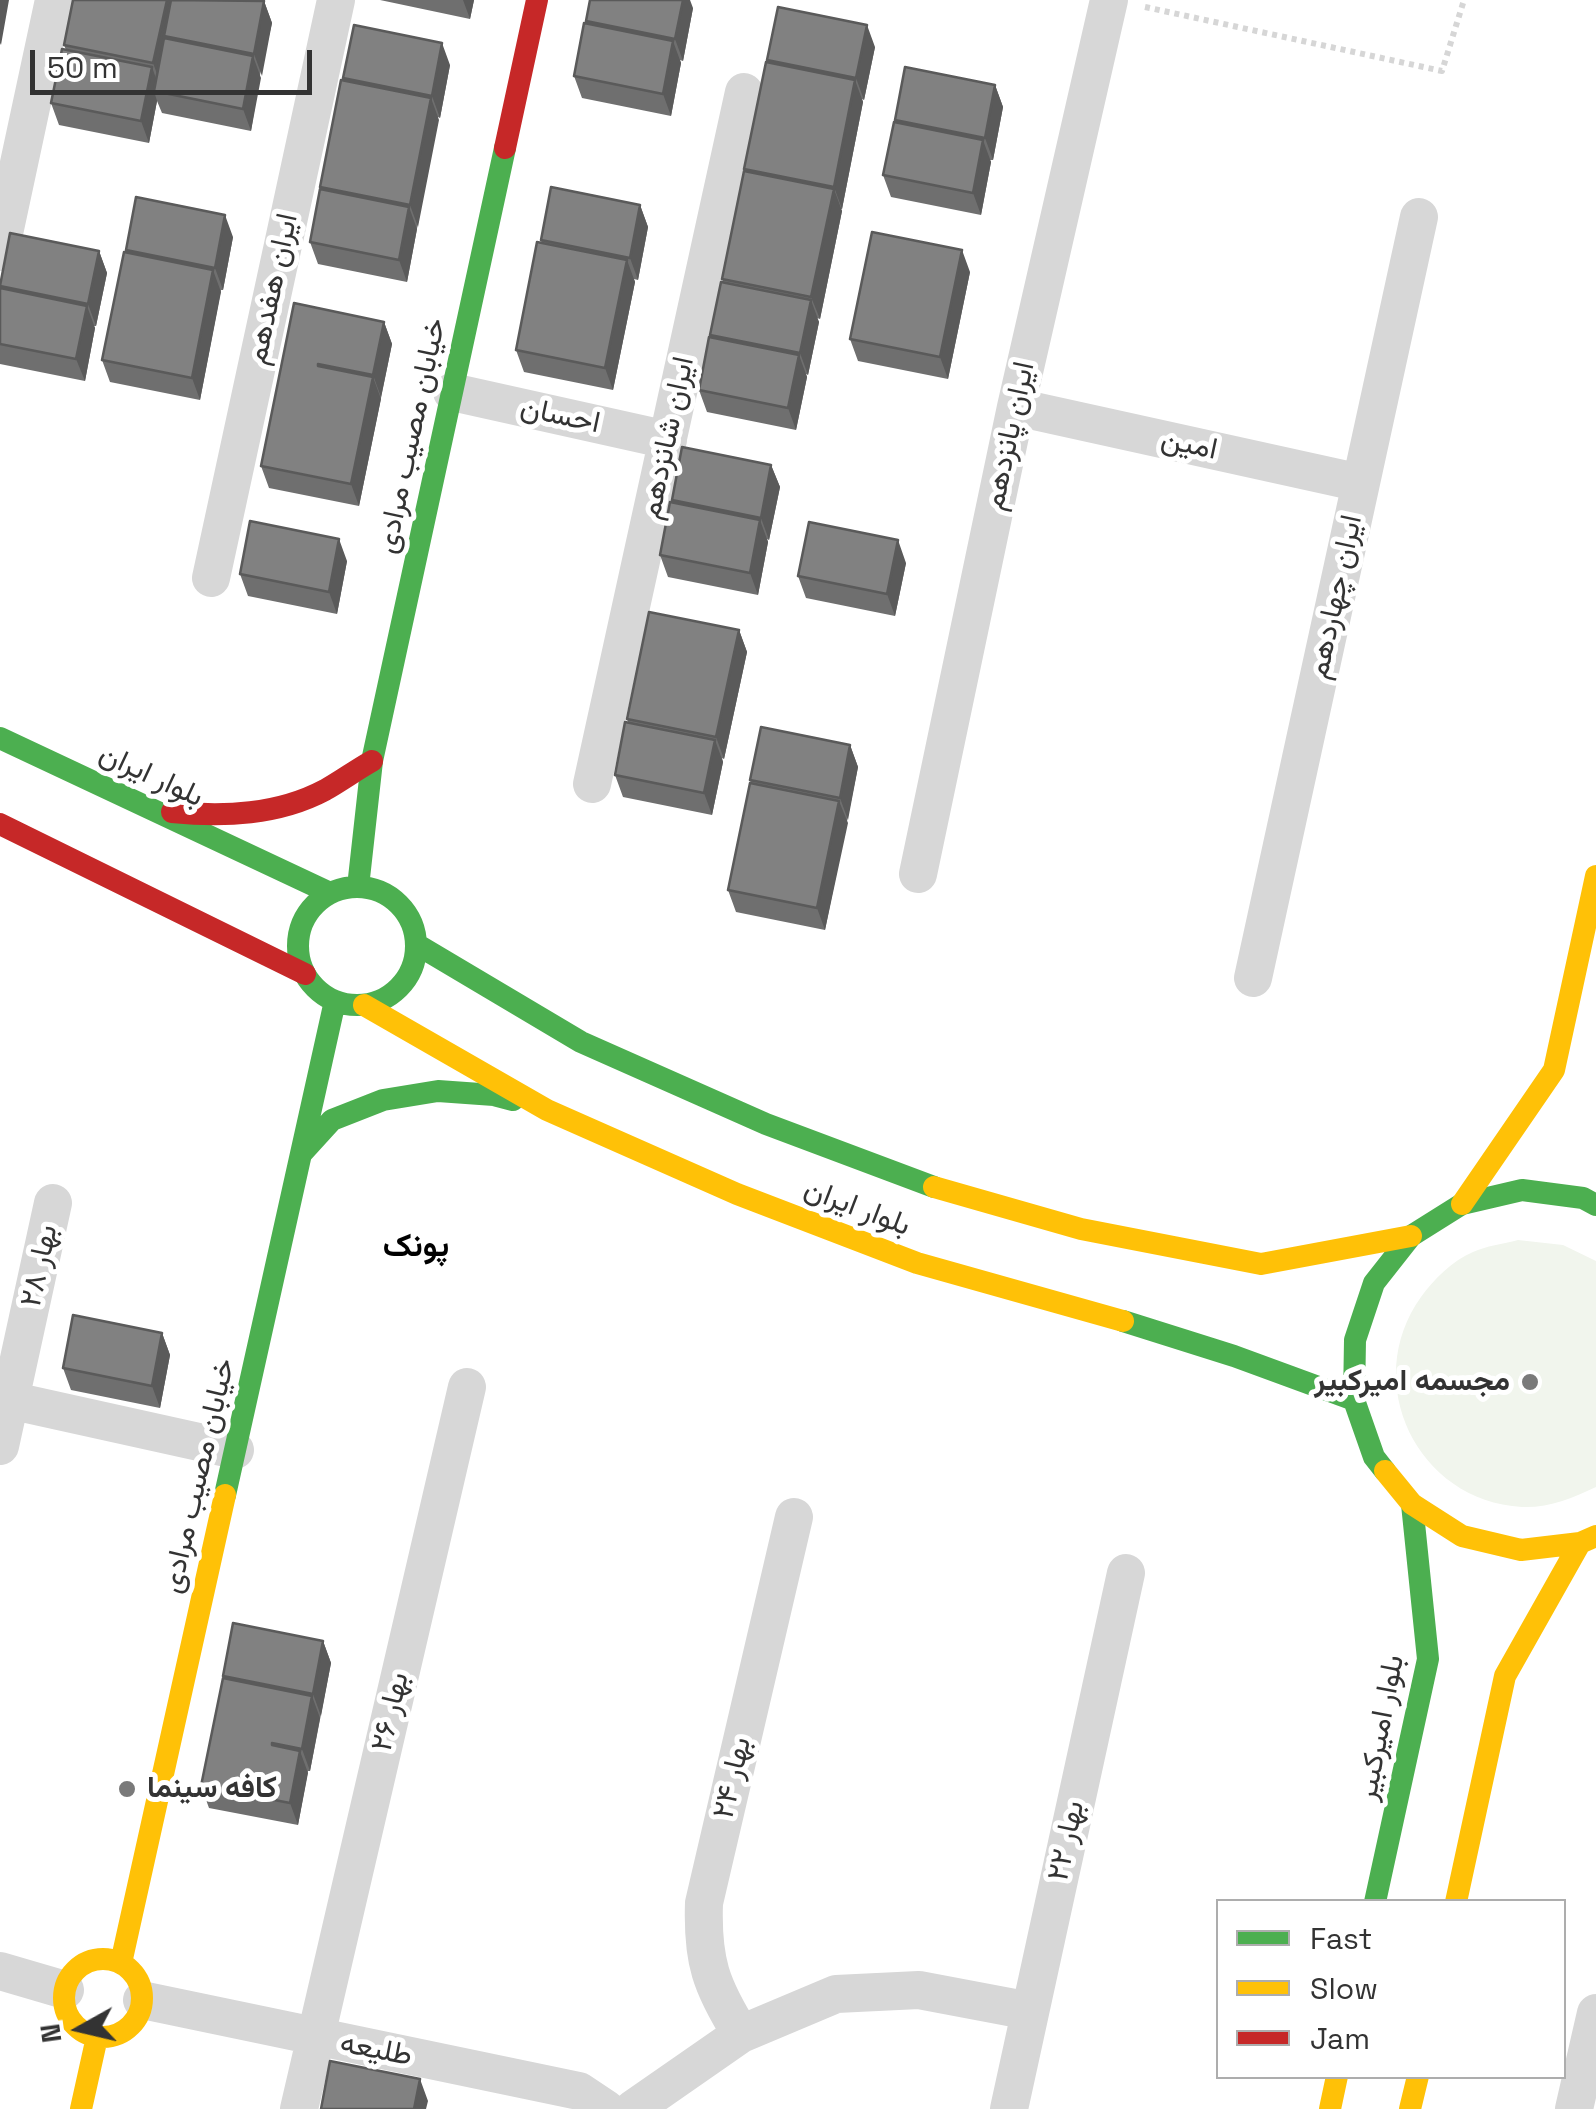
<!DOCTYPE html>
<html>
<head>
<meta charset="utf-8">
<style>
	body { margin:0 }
	#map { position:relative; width:1596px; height:2109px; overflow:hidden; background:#fff; font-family:"Space Grotesk",sans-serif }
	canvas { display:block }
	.legend { position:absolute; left:1216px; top:1899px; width:350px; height:180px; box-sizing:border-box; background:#fff; border:2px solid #adadad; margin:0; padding:12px 18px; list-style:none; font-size:30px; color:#333 }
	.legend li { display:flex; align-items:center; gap:20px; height:50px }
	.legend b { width:50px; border:2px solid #adadad }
	.north { position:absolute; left:30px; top:1979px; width:100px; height:100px; -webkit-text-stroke:8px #fff; paint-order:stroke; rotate:262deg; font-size:28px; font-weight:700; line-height:40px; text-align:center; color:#333 }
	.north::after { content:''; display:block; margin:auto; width:35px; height:45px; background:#333; clip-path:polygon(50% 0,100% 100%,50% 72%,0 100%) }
	.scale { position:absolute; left:30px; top:50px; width:282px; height:45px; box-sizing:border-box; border:5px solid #333; border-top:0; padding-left:12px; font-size:30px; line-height:35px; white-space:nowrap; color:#333; -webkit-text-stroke:8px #fff; paint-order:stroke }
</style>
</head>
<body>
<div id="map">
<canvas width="1596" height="2109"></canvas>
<ul class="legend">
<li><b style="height:12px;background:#4caf50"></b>Fast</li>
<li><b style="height:12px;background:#ffc107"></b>Slow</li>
<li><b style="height:12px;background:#c62828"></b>Jam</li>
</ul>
<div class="north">N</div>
<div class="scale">50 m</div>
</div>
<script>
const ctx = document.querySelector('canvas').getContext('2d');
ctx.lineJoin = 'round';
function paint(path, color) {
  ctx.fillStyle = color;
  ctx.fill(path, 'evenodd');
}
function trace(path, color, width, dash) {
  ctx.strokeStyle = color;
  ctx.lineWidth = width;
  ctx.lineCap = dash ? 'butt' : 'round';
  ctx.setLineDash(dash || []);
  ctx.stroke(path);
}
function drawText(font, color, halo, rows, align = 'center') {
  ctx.font = font + ' "Space Grotesk",Vazirmatn,sans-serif';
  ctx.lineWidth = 10;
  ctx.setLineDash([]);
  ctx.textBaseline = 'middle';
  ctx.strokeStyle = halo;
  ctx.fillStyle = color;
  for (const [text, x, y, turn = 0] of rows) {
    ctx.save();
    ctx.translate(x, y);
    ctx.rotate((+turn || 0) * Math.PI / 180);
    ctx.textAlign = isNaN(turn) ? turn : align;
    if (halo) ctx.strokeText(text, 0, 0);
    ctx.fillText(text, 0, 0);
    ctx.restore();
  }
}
paint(new Path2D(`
	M1518,1240L1563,1245L1596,1261V1487C1573,1498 1549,1508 1522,1507C1417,1501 1360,1382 1421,1297C1434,1279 1452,1261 1473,1252C1486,1246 1503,1244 1518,1240Z`), '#f1f5ed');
trace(new Path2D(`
	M1145,7L1442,71L1464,0`), '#d6d6d6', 6, [5, 5]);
trace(new Path2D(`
	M0,252L54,0
	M452,392L668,440
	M1016,407L1361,483
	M211,578L336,0
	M592,784L744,92
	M918,874L1016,407L1109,0
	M1253,978L1419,217
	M0,1398L235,1450
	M0,1446L53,1203
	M0,1971L65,1990
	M142,2000L579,2091L606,2109
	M741,2034C711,1986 702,1961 704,1903L794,1517
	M299,2109L467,1387
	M633,2109L741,2034L836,1994L919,1990L1030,2011
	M1009,2109L1126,1573
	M1574,2109L1596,2013`), '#d7d7d7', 38);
trace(new Path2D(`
	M0,738L330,893
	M358,887L372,761L505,148
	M298 946a59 59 0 1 1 118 0a59 59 0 1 1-118 0Z
	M416,944L581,1042L766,1124L934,1187
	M301,1154L332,1120L383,1100L438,1091L494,1095L513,1100
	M1123,1321L1234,1356L1354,1400
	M1385,1471L1374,1457L1354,1400L1355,1340L1374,1283L1411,1236L1462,1204L1522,1190L1583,1198L1596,1205
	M225,1495L335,1001
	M1375,1902L1428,1659L1412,1504`), '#4caf50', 22);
trace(new Path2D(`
	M364,1005L547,1110L737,1194L917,1263L1123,1321
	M934,1187L1081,1229L1261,1264L1411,1236
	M1462,1204L1554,1070L1596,876
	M1385,1471L1412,1504L1462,1536L1521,1550L1580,1543L1596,1536
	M1456,1902L1505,1676L1580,1543
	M64 1998a39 39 0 1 1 78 0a39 39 0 1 1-78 0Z
	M121,1963L225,1495
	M81,2109L97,2037
	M1330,2109L1337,2076
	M1410,2109L1418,2076`), '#ffc107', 22);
trace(new Path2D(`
	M505,148L537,0
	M172,812C224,817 278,815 325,790C341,781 356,770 372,761
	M0,824L305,974`), '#c62828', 22);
paint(new Path2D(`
	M380,0H474L470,19Z
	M264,1L272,23L260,75L251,131L162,113L157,101L149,143L59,125L51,103L66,50L64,45Z
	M693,8L683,61L680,60L681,63L671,116L582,98L574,76L586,24V21Z
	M875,47L864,100L862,99L863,102L842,209H841L842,211L820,319L817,318L819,322L808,375L806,374L807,377L796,430L707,412L699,390L723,282L722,279L745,172L744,169L768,62L767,60Z
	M450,65L440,118L438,117L407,282L318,264L310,242L344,81L343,78Z
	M995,85L1003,107L993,160H990L991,162L981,215L891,197L883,175L896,123L895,120Z
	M640,205L648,227L638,280L634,279L635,282L613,390L524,372L516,350L542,243L541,240Z
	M233,237L223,290H221L200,400L110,382L102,360L126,252V250Z
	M99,251L107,273L96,326H94L95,328L85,381L0,364V280Z
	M970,272L948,379L858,361L850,339Z
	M294,303L384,322L392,344L359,506L269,488L261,466Z
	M771,465L780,487L769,540L767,539L768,542L758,595L668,577L660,555L673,503L672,500Z
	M347,561L337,614L248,596L240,574Z
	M906,563L895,616L806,598L798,576Z
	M739,630L747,652L724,759L722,758L723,762L712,815L623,797L615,775L628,722L627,719Z
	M850,745L858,767L825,930L736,912L728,890L751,783L750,780Z
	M162,1333L170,1355L160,1408L71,1390L63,1368Z
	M323,1641L331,1663L310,1771H308L298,1825L209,1808L201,1786L224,1678L223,1676Z`), '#6f6f6f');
paint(new Path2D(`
	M0,0H9L1,45L0,43Z
	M167,0H179L164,36L169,49L161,85L153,63Z
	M463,0H474L470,19Z
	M683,0H690L693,8L683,61L675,39Z
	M264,1L272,23L262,76L254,54Z
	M867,25L875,47L864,100L856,78Z
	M673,41L681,63L671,116L663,94Z
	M442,43L450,65L440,118L432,96Z
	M253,56L261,78L251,131L243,109Z
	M152,67L160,90L154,91L157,101L149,143L141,121Z
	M855,80L863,102L842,209L834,187Z
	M995,85L1003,107L993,160L985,138Z
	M431,98L439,120L418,227L410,205Z
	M983,140L991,162L981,215L973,193Z
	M834,189L842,211L820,319L811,297Z
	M640,205L648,227L638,280L630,258Z
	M409,207L417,229L407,282L399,260Z
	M225,215L233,237L223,290L215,268Z
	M962,250L970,272L948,379L940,357Z
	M99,251L107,273L96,326L88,304Z
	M627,260L635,282L613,390L605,368Z
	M213,270L221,292L200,400L192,378Z
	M811,300L819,322L808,375L800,353Z
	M87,306L95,328L85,381L76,359Z
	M384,322L392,344L381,397L373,375Z
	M799,355L807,377L796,430L788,408Z
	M373,377L381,399L359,506L351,484Z
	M771,465L780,487L769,540L761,518Z
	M760,520L768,542L758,595L750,573Z
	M339,539L347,561L337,614L329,592Z
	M898,540L906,563L895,616L887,594Z
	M739,630L747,652L724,759L716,737Z
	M715,740L723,762L712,815L704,793Z
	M850,745L858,767L848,820L840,798Z
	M839,801L848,823L825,930L817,908Z
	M162,1333L170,1355L160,1408L152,1386Z
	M323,1641L331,1663L321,1716L313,1694Z
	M312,1696L320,1718L310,1771L302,1749Z
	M300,1751L308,1773L298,1825L290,1803Z
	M420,2079L428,2101L426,2109H414Z`), '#5a5a5a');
const building = new Path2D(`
	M73,0H167L153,63L64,45Z
	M171,0L264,1L254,54L164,36Z
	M590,0H683L675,39L586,21Z
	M778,7L867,25L856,78L767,60Z
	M584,23L673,41L663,94L574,76Z
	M354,25L442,43L432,96L343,78Z
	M164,38L253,56L243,109L154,91Z
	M62,49L152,67L141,121L51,103Z
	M766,62L855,80L834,187L744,169Z
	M905,67L995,85L985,138L895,120Z
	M341,80L431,98L410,205L320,187Z
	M894,122L983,140L973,193L883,175Z
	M744,171L834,189L811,297L722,279Z
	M551,187L640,205L630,258L541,240Z
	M320,189L409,207L399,260L310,242Z
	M136,197L225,215L215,268L126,250Z
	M872,232L962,250L940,357L850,339Z
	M10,233L99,251L88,304L0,286Z
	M537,242L627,260L605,368L516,350Z
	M124,252L213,270L192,378L102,360Z
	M721,282L811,300L800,353L710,335Z
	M0,288L87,306L76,359L0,344Z
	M294,303L384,322L373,375L318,364V366L373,377L351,484L261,466Z
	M709,337L799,355L788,408L699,390Z
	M682,447L771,465L761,518L672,500Z
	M670,502L760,520L750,573L660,555Z
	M250,521L339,539L329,592L240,574Z
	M809,522L898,540L887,594L798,576Z
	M649,612L739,630L716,737L627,719Z
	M625,722L715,740L704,793L615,775Z
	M761,727L850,745L840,798L750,780Z
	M750,783L839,801L817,908L728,890Z
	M73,1315L162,1333L152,1386L63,1368Z
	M233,1623L323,1641L313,1694L223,1676Z
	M223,1678L312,1696L302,1749L272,1743V1745L300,1751L290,1803L201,1786Z
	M330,2061L420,2079L414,2109H321Z`);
paint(building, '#818181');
trace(building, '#5a5a5a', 2.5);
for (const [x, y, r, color] of [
	[1530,1382,10,"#7a7a7a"],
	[127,1789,10,"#7a7a7a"]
]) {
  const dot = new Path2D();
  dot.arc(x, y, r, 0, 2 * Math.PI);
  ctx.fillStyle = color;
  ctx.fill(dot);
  trace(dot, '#fff', 4);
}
drawText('30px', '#333', '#fff', [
	["ایران هفدهم",273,289,-78],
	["احسان",560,416,12],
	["خیابان مصیب مرادی",412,436,-78],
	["ایران پانزدهم",1010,436,-78],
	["ایران شانزدهم",668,438,-78],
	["امین",1189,445,12],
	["ایران چهاردهم",1336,597,-78],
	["بلوار ایران",151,776,25],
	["بلوار ایران",857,1208,21],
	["بهار ۲۸",40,1266,-78],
	["خیابان مصیب مرادی",199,1476,-77],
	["بهار ۲۶",391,1712,-77],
	["بلوار امیرکبیر",1381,1728,-79],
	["بهار ۲۴",733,1778,-77],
	["بهار ۲۲",1067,1841,-78],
	["طلیعه",376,2050,11]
]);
drawText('bold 30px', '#333', '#fff', [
	["مجسمه امیرکبیر",1510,1382],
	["کافه سینما",147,1789,"left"]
], 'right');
drawText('bold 32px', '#000', '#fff', [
	["پونک",416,1247]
]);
</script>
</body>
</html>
